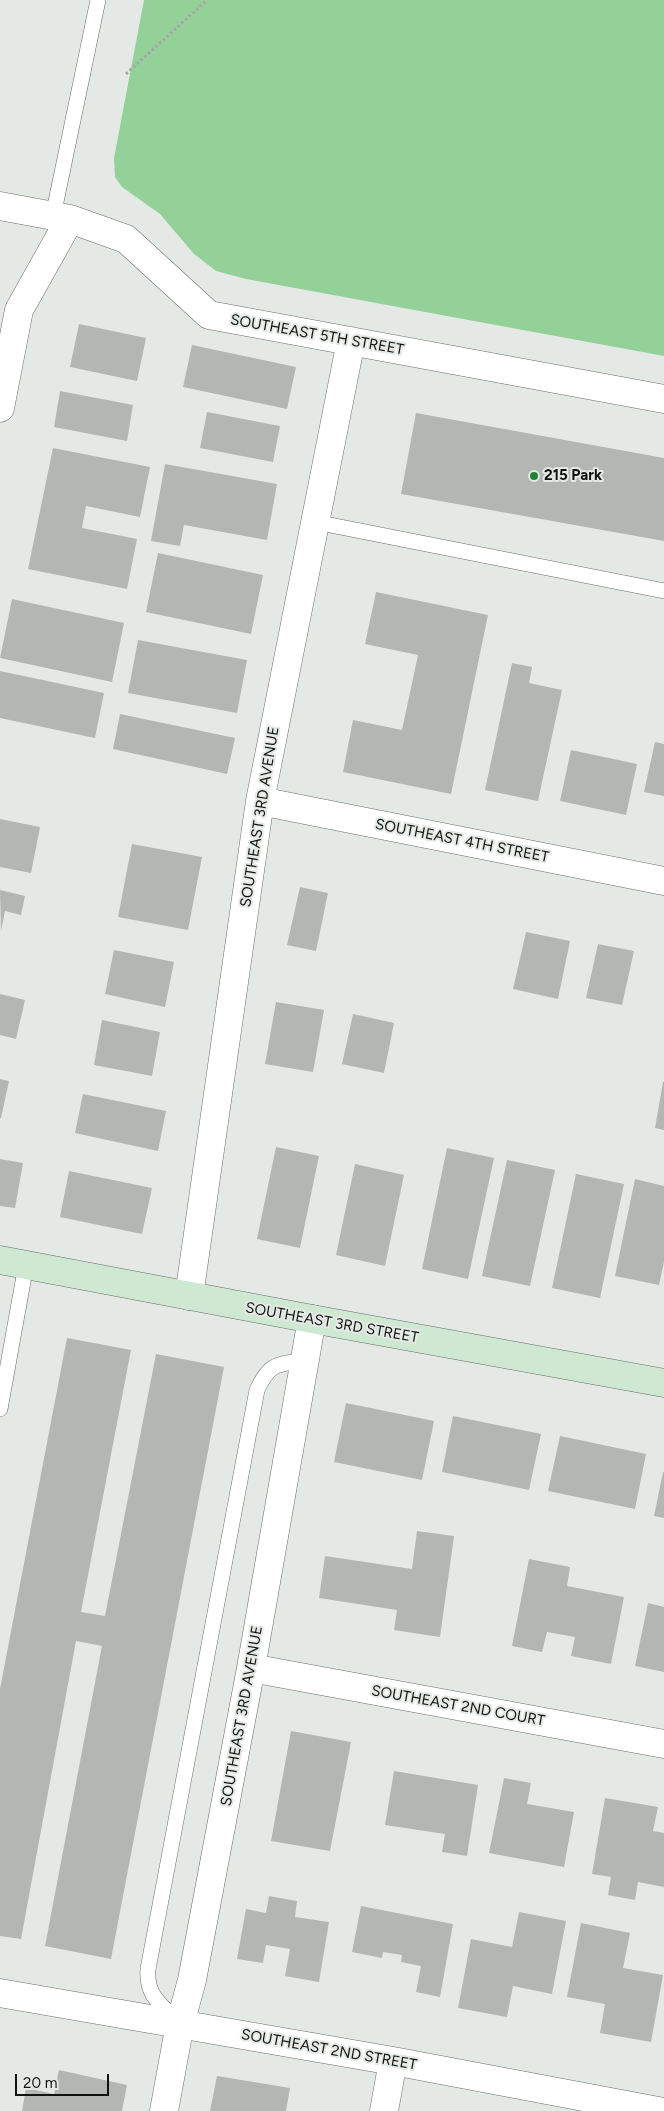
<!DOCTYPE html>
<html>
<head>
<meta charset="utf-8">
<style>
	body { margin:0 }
	#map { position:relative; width:664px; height:2111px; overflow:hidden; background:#e5e9e6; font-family:Figtree,sans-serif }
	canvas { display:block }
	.scale { position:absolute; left:15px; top:2074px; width:94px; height:22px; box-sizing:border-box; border:2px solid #101210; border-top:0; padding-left:6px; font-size:15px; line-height:18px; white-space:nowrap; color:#101210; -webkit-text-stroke:4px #e5e9e6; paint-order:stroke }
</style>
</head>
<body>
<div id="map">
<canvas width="664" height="2111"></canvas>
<div class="scale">20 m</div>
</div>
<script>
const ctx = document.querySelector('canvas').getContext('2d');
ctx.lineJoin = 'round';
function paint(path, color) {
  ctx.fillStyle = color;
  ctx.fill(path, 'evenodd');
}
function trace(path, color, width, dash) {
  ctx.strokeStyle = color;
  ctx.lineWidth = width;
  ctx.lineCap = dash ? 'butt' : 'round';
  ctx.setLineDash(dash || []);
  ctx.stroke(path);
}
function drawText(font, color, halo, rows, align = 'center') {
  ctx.font = font + ' Figtree,sans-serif';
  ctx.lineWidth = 4;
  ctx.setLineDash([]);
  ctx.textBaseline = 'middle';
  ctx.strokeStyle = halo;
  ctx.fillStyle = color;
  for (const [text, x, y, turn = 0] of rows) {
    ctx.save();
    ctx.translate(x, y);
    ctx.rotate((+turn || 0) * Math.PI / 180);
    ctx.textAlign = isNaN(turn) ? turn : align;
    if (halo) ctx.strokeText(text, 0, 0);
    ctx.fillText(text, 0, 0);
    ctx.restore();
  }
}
paint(new Path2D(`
	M144,0H664V356L246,279L216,271L194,254L160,214L122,187L115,177L114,158Z`), '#94d199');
paint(new Path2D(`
	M79,324L146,338L137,381L70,367Z
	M192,345L296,367L287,409L183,387Z
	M60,391L133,405L127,441L54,427Z
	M207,412L280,426L273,462L200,448Z
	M416,413L664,458V541L401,494Z
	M53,448L150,467L140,517L86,506L82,528L137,539L127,589L28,569Z
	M165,464L277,484L267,540L184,525L180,546L151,541Z
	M158,553L263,575L251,634L146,612Z
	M376,592L488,615L451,794L343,772L353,720L402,730L418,655L365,644Z
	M12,599L124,623L112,682L0,658Z
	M138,640L247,660L237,713L128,693Z
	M512,663L532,667L529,683L562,690L538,801L485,790Z
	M0,671L104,693L95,738L0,718Z
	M120,714L235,738L227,774L113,749Z
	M655,742L664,744V796L644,792Z
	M571,750L637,764L626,815L560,801Z
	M0,819L40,827L31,873L0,867Z
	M132,844L202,857L188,930L118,917Z
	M300,887L328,893L316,951L287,945Z
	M0,890L25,896L21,915L5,911L1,931Z
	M526,932L570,941L558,999L513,989Z
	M598,944L634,951L622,1005L586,998Z
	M114,950L174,962L165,1007L105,994Z
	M0,994L25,1000L16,1039L0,1035Z
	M276,1002L324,1010L313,1072L265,1064Z
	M353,1014L394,1023L384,1073L342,1064Z
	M102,1020L160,1032L152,1076L94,1065Z
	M0,1079L9,1081L1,1118H0Z
	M663,1082H664V1130L655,1128Z
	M83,1094L166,1111L158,1151L75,1133Z
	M276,1147L319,1156L300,1248L257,1239Z
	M447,1148L494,1158L468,1279L422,1269Z
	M0,1159L23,1163L15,1208L0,1206Z
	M507,1160L555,1170L530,1286L482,1276Z
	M355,1164L404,1175L385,1266L336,1255Z
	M69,1171L152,1188L142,1234L60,1217Z
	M576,1174L624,1184L600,1298L552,1288Z
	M635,1179L664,1186V1262L659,1285L615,1276Z
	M67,1338L131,1350L81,1612L105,1616L156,1354L224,1367L111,1959L45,1946L102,1646L76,1641L21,1939L0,1936V1689Z
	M346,1403L434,1421L422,1480L334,1462Z
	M453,1416L541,1434L529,1490L442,1472Z
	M560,1436L646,1454L635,1509L548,1491Z
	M663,1472H664V1518L654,1516Z
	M417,1531L454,1536L440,1637L394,1630L397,1610L319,1598L325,1556L412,1569Z
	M529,1559L570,1567L567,1586L624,1597L611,1664L571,1656L575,1637L547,1632L542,1652L512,1646Z
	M648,1603L664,1607V1672L635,1666Z
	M291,1731L351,1742L330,1851L271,1841Z
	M394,1771L478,1785L467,1856L442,1852L445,1834L385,1825Z
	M504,1778L531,1783L527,1804L574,1812L564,1867L489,1853Z
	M605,1798L658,1807L653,1831L664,1833V1887L638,1882L635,1900L608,1895L611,1877L592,1874Z
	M269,1896L297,1901L295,1917L329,1922L319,1982L285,1976L290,1949L266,1945L263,1963L237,1959L246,1909L266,1913Z
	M361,1906L453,1924L440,1997L416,1992L421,1966L401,1962L402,1955L383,1952L382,1958L352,1952Z
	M519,1912L566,1921L552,1994L513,1986L507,2017L458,2008L471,1939L512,1947Z
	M581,1923L630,1933L623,1968L663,1975L651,2042L600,2033L605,2004L567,1997Z
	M59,2070L127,2085L122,2111H22L26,2088L54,2094Z
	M217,2076L290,2088L286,2111H210Z`), '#b3b7b4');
const lane = new Path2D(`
	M53,216L98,0
	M315,522L664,591
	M0,1409L26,1265
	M177,2021C160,2003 146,1996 148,1969L257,1390C270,1362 277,1365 305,1360`);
const street = new Path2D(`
	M0,206L70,219L126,239L209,315L664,399
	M0,408L19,310L70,219
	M260,801L664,881
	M189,1296L260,801L351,341
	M251,1668L664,1744
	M0,1993L393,2061L658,2111
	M164,2111L180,2024L192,1980L251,1668L312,1319
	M384,2111L393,2061`);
const secondary = new Path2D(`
	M0,1260L312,1319L664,1383`);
trace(lane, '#696c69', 16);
trace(street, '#696c69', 29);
trace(secondary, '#696c69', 29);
trace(new Path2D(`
	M126,74L207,0`), '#a4a8a5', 3, [2.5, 2.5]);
trace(lane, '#fff', 15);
trace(street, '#fff', 28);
trace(secondary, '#cee8d1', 28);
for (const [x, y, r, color] of [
	[534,476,5,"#218235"]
]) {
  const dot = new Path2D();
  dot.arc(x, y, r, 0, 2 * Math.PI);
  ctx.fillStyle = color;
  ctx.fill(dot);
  trace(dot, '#e5e9e6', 2);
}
drawText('15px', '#101210', '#e5e9e6', [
	["SOUTHEAST 5TH STREET",317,335,10],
	["SOUTHEAST 3RD AVENUE",260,817,-81],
	["SOUTHEAST 4TH STREET",462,841,11],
	["SOUTHEAST 3RD STREET",332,1323,10],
	["SOUTHEAST 2ND COURT",458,1706,10],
	["SOUTHEAST 3RD AVENUE",242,1716,-80],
	["SOUTHEAST 2ND STREET",329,2050,10]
]);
drawText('bold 15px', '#101210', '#e5e9e6', [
	["215 Park",544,476]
], 'left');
</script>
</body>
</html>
